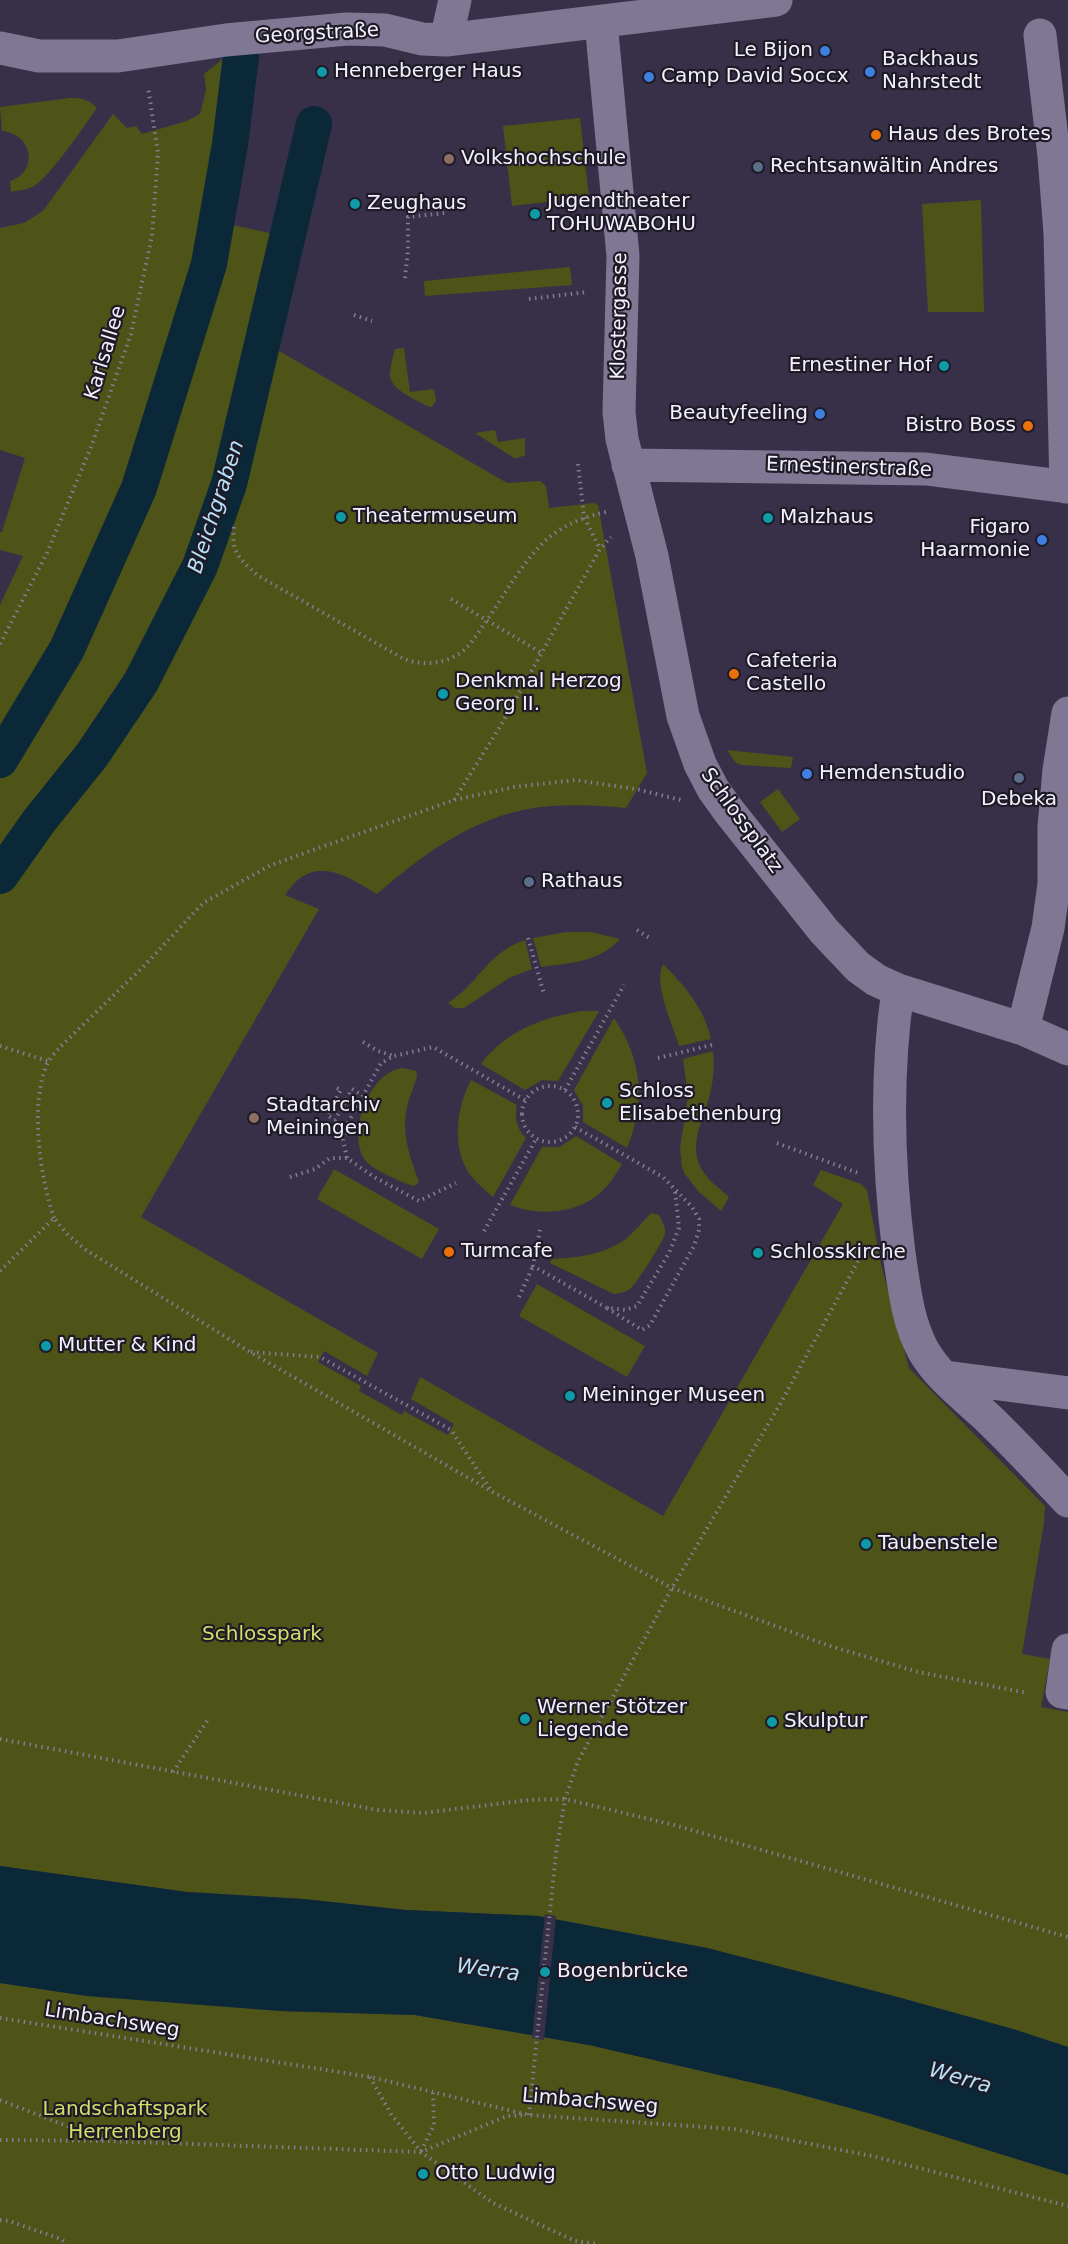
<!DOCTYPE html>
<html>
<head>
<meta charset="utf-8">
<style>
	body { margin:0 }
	canvas { display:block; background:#383049 }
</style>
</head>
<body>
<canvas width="1068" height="2244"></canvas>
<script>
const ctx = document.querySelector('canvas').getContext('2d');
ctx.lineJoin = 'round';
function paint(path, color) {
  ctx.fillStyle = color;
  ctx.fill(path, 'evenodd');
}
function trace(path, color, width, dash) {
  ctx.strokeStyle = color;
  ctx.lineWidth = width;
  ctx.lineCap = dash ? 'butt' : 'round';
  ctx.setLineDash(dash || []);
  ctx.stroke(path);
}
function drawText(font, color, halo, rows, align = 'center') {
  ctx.font = font + ' "DejaVu Sans",sans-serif';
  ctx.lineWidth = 4.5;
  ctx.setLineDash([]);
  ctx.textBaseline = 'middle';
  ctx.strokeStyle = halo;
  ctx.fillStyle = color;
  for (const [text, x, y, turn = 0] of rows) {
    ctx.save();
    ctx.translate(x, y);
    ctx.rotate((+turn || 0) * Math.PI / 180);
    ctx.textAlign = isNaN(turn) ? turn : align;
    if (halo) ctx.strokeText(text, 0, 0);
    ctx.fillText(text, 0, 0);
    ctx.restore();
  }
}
paint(new Path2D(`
	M231,57L209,220L279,235L273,264L292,269L274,348L507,483L540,481L546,486L549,508L594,503L598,505L647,773L626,808C595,805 564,804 533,808C472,818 422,855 377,894C344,874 312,853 285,895L319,909L141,1217L378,1353L367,1376L324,1351L318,1362L361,1386L359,1391L402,1415L404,1411L448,1435L454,1424L411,1399L420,1377L663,1516L843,1204L813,1185L821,1170L861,1184L867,1190L881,1264L909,1368L1045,1506L1044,1523L1022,1654L1050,1659L1041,1707L1068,1712V2047L1013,2029L890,1995L707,1948L538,1916L406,1910L303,1899L187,1892L0,1866V605L23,556L0,550V532H2L25,458L0,450V228L24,223L43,211L113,114L127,128L136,126L142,134L187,121L200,114L206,90L204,74L224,58Z
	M70,98C82,98 89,99 97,108C85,125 49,178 34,186C28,190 19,190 11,192L10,181C39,172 33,134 2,131L0,107Z
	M580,118L589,197L512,206L503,126Z
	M981,200L984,312H928L922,204Z
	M570,267L572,285L425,296L424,281Z
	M404,348L410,392L434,389L436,400L432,407L427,406C416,399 387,389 390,372C391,364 393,356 395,349Z
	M495,430L498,442L525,438V455L518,458H514L475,433Z
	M727,750L793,757L791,768L742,765L736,763Z
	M778,789L800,819L782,832L760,802Z
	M566,932H591L620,939C599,962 570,963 541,967L533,938Z
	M525,940L532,969L509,978L464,1008H455L448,1003C478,984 488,952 525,940Z
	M663,964C685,986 704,1008 711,1039L679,1046C673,1025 653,984 663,964Z
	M581,1011H599L558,1081L542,1080L525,1090L481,1064C506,1031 541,1018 581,1011Z
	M614,1018C642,1059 646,1102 627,1148L583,1122V1106L574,1090Z
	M713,1051C715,1067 713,1083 709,1098C702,1122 688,1146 702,1170C709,1181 720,1189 729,1197L721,1211L699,1192L684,1173L682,1167L680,1148L688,1096L683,1059Z
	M403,1068L416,1071L417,1075C415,1086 409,1096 407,1107C401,1134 410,1157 419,1182L414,1186C403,1183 371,1169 365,1160C346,1132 370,1071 403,1068Z
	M471,1080L517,1105C514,1116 517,1130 526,1138L493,1197C484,1189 474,1181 467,1170C452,1143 457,1107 471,1080Z
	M576,1136L622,1164C617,1172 612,1181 606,1187C582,1214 540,1217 510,1205L542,1147H560Z
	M334,1169L439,1229L422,1259L317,1199Z
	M651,1213L659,1215C661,1220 666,1227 665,1233C663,1243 639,1279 632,1287C627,1292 621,1293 614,1294L550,1263L552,1259C580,1257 606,1255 628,1237C636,1230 643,1221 651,1213Z
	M537,1284L645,1346L627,1377L519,1316Z
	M0,1983L87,1996L281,2011L415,2015L589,2045L780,2089L872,2114L1068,2175V2244H0Z`), '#4e5317');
paint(new Path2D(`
	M0,1866L187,1892L303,1899L406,1910L538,1916L707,1948L890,1995L1013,2029L1068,2047V2175L872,2114L780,2089L589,2045L415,2015L281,2011L87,1996L0,1983Z`), '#0b2838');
paint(new Path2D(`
	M545,1914L556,1916L544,2040L532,2038Z`), '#383049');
trace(new Path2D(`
	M0,760L67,649L139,488L209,264L230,144L241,56
	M0,876L39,821L92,755L141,682L200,566L229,484L314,124`), '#0b2838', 36);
trace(new Path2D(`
	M507,165L581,157
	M405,278L408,250V217L445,213
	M529,299L588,292
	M354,315L372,321
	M578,464L584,517L600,549
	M234,527C231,553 239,558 257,575L404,659C421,665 441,665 457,655C471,647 478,632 487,620C505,594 522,563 544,542C562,525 583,517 606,512
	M451,599L540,652
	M0,644L47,553L91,447L131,334L152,236L158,153L148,87
	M454,800L501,725L600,549L611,537
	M637,930L651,939
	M528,938L544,994
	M363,1042L378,1051L394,1056
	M0,1046L48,1061
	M658,1058L712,1045
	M522 1114a28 28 0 1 1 56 0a28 28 0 1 1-56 0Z
	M337,1088L341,1090L327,1115L335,1120L352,1089L362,1095
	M565,1090L624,985
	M575,1127L663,1177L692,1207L699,1219V1230L694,1246L650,1325L642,1330L607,1308
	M777,1143L858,1173
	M347,1158L343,1140L348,1123L381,1063L394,1056L433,1047L525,1100
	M290,1177L315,1169L330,1158H347L374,1177L419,1201L456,1183
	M54,1218C40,1177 29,1102 48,1062C51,1057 56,1052 59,1048L145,965L203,903L271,865L454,800L514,787L575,780L636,789L681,800
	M540,1230L533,1266L607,1308L626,1310L637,1306L669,1253L679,1228L675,1191
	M484,1231L536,1139
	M0,1271L54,1218L68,1235L86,1250L250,1352L491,1491L672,1588L830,1646L918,1672L1028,1693
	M519,1297L533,1266
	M251,1352L320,1357L451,1430L490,1489
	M0,1739L378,1810L423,1813L529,1800L565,1799L674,1825L1068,1937
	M173,1772L209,1718
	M0,2018L370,2077L529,2115L734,2129L872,2156L1068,2206
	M370,2077L391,2114L421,2152L493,2203L575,2241L597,2244
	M0,2100L103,2140
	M529,2115L556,1853L565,1799L578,1761L672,1588L780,1404L863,1252
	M0,2140L107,2141L421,2152L507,2116L525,2115
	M421,2151L434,2125L433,2093
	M0,2220L9,2221L61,2239L67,2244`), '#837d91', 4, [1.5, 4.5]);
trace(new Path2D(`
	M601,22L623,256L619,412L622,439L652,556L683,716L700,764L713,789L728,810L824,931L858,967L876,980L898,990L1023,1029L1068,1049
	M1040,35L1054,156L1060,233L1066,487
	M446,40L455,0
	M0,48L39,56H118L226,40L347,29L385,30L422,39L446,40L776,0
	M628,465L926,469L1068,487
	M898,990C885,1078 888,1166 899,1253C904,1285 907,1321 923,1350C938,1377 967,1398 989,1419C1016,1445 1042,1473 1068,1501
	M1023,1029L1048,928L1054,884V827L1059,770L1068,713
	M945,1377L1068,1393
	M1068,1650L1062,1692L1068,1693`), '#807794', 33);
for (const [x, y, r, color] of [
	[825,51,6,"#3f7fe0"],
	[322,72,6,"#0f9aa8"],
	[870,72,6,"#3f7fe0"],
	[649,77,6,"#3f7fe0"],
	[876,135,6,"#e8710a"],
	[449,159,6,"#8d6e63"],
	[758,167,6,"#5c6f8a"],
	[355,204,6,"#0f9aa8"],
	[535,214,6,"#0f9aa8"],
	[944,366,6,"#0f9aa8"],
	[820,414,6,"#3f7fe0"],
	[1028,426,6,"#e8710a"],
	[341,517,6,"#0f9aa8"],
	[768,518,6,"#0f9aa8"],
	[1042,540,6,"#3f7fe0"],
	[734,674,6,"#e8710a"],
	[443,694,6,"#0f9aa8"],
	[807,774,6,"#3f7fe0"],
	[1019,778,6,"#5c6f8a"],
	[529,882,6,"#5c6f8a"],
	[607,1103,6,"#0f9aa8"],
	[254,1118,6,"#8d6e63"],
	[449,1252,6,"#e8710a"],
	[758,1253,6,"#0f9aa8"],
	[46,1346,6,"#0f9aa8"],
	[570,1396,6,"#0f9aa8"],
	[866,1544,6,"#0f9aa8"],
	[525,1719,6,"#0f9aa8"],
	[772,1722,6,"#0f9aa8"],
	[545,1972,6,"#0f9aa8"],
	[423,2174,6,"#0f9aa8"]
]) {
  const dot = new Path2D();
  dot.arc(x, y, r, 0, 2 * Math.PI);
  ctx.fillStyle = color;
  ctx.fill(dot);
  trace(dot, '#1e1b26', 2);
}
drawText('20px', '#f4f1fe', '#1e1b26', [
	["Georgstraße",317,34,-3],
	["Klostergasse",620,316,-89],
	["Karlsallee",106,353,-73],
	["Ernestinerstraße",849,468,2],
	["Schlossplatz",741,821,54],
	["Limbachsweg",112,2021,9],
	["Limbachsweg",590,2102,5]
]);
drawText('20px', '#f4f1fe', '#1e1b26', [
	["Le Bijon",813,51,"right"],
	["Backhaus",882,60],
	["Nahrstedt",882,83],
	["Henneberger Haus",334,72],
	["Camp David Soccx",661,77],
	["Haus des Brotes",888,135],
	["Volkshochschule",461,159],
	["Rechtsanwältin Andres",770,167],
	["Jugendtheater",547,202],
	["TOHUWABOHU",547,225],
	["Zeughaus",367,204],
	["Ernestiner Hof",932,366,"right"],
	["Beautyfeeling",808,414,"right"],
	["Bistro Boss",1016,426,"right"],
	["Theatermuseum",353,517],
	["Malzhaus",780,518],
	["Figaro",1030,528,"right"],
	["Haarmonie",1030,551,"right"],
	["Cafeteria",746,662],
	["Castello",746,685],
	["Denkmal Herzog",455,682],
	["Georg II.",455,705],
	["Hemdenstudio",819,774],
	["Debeka",1019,800,"center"],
	["Rathaus",541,882],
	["Schloss",619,1092],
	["Elisabethenburg",619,1115],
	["Stadtarchiv",266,1106],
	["Meiningen",266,1129],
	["Turmcafe",461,1252],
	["Schlosskirche",770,1253],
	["Mutter & Kind",58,1346],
	["Meininger Museen",582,1396],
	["Taubenstele",878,1544],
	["Werner Stötzer",537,1708],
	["Liegende",537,1731],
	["Skulptur",784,1722],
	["Bogenbrücke",557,1972],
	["Otto Ludwig",435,2174]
], 'left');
drawText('20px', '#d3df69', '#1e1b26', [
	["Schlosspark",262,1635],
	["Landschaftspark",125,2110],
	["Herrenberg",125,2133]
]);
drawText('italic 21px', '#b7e1fb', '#1e1b26', [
	["Bleichgraben",217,507,-72],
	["Werra",488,1971,8],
	["Werra",960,2079,16]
]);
</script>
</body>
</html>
